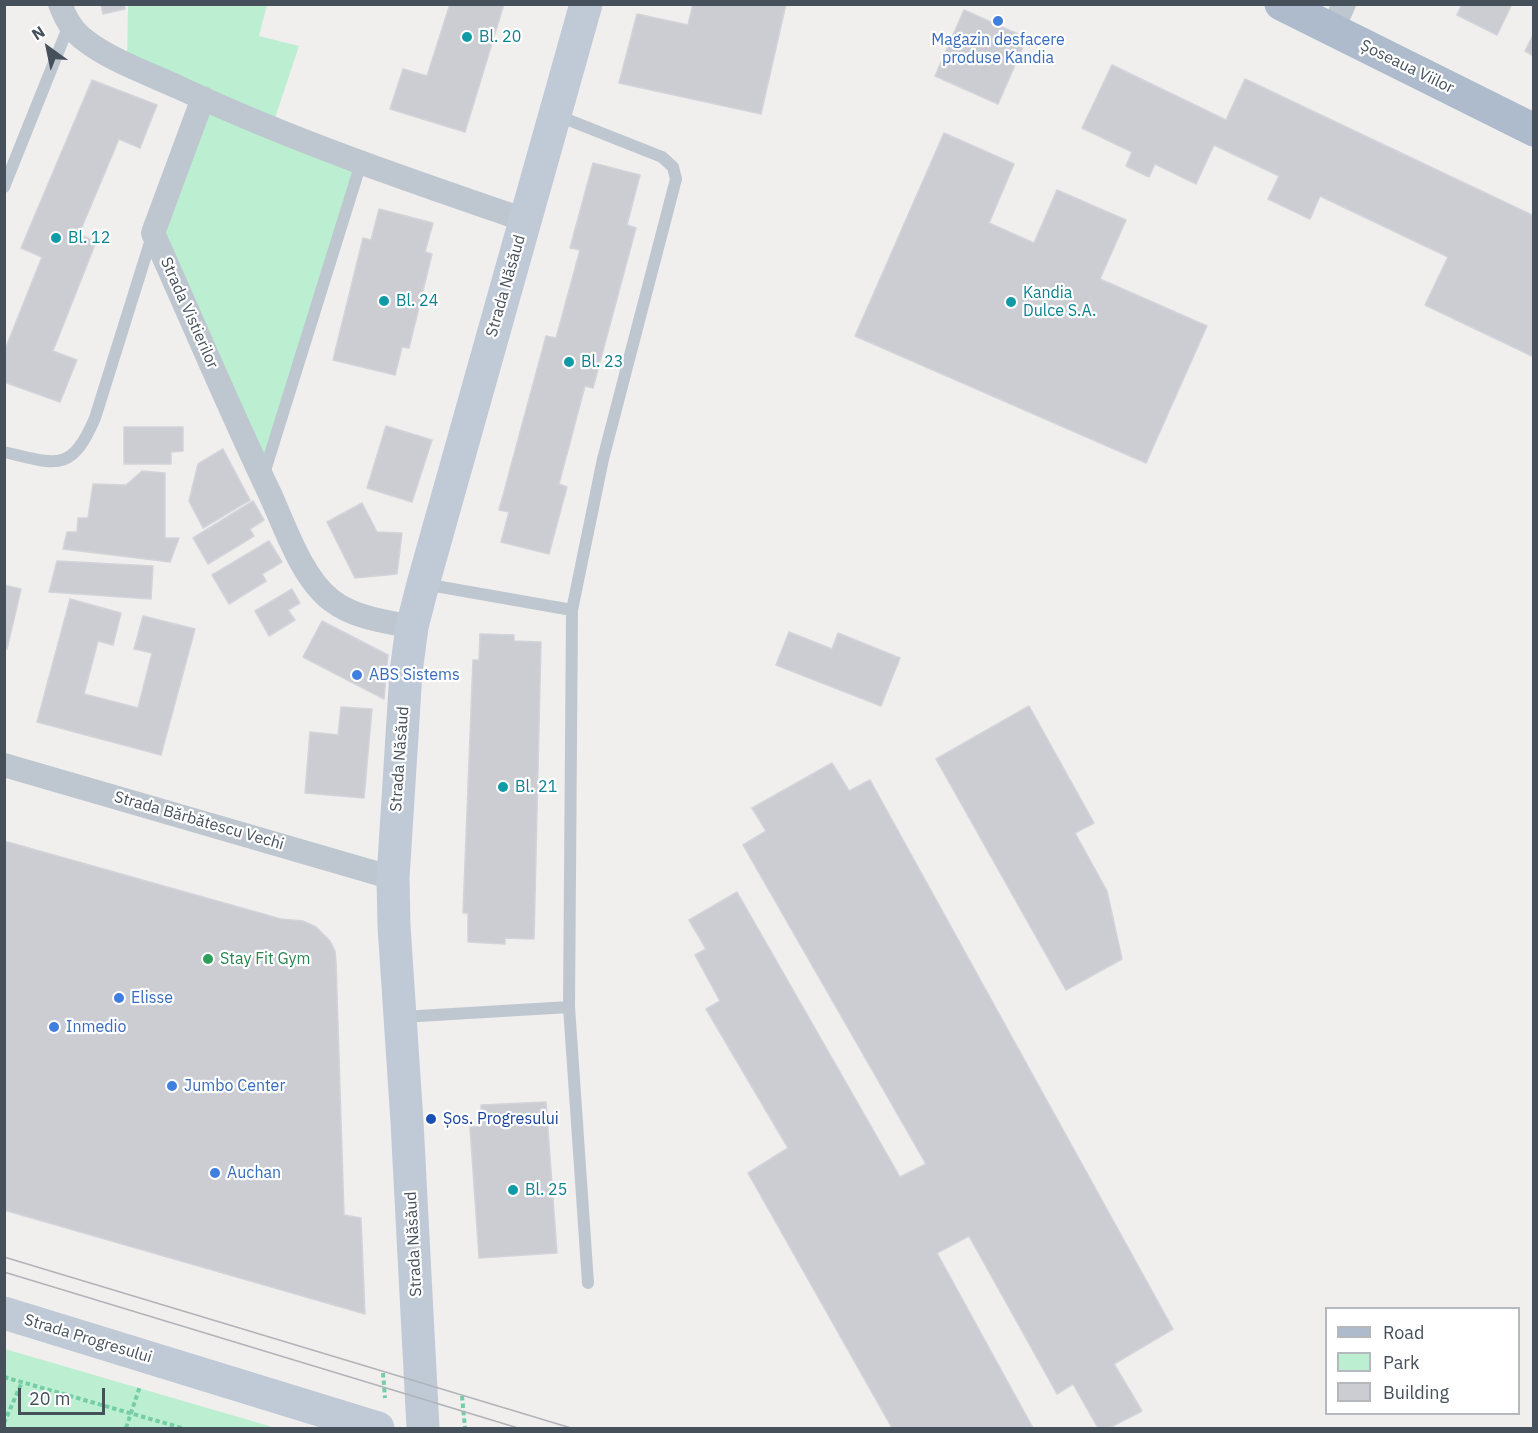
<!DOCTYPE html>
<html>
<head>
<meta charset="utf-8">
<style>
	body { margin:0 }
	#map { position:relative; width:1538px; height:1433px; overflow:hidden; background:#f1eeee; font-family:"IBM Plex Sans",sans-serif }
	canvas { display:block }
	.frame { position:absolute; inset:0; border:6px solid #46505b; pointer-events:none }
	.legend { position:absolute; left:1325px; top:1307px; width:195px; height:108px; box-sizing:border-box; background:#fff; border:2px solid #b5b9bd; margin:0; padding:8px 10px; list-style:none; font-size:18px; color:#46505b }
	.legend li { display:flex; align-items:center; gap:12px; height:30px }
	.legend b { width:30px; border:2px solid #b5b9bd }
	.north { position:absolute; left:18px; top:18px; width:60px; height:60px; -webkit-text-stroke:4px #fff; paint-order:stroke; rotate:327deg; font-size:16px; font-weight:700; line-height:24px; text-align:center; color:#46505b }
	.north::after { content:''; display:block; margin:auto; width:21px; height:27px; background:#46505b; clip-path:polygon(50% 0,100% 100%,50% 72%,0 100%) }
	.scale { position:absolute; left:18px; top:1388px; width:87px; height:27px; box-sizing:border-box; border:3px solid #46505b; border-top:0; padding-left:8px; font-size:18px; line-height:21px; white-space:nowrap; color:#46505b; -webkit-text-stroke:4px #fff; paint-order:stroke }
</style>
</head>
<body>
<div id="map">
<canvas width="1538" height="1433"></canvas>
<div class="frame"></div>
<ul class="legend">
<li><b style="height:8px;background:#adbbcd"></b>Road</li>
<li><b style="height:16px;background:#bcefd2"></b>Park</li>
<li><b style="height:16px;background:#cbcdd3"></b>Building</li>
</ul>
<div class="north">N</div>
<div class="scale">20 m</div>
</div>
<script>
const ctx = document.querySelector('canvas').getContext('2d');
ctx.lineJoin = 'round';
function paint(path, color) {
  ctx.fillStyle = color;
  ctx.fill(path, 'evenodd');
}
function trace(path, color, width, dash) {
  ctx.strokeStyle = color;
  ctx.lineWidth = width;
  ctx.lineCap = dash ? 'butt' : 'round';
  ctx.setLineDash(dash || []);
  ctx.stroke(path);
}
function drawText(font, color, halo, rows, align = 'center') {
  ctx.font = font + ' "IBM Plex Sans",sans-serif';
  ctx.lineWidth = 4.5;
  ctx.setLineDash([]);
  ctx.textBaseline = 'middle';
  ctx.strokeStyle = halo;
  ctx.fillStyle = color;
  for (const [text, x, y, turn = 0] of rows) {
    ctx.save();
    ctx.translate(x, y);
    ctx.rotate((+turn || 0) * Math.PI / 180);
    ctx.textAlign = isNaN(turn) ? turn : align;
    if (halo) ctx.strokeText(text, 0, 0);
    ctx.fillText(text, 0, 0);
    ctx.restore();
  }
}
paint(new Path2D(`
	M128,5H267L259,36L299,46L272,127L361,163L263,479L153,233L202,98L127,63Z
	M5,1349L276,1428H5Z`), '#bcefd2');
const building = new Path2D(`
	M101,4H124L125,9L103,14Z
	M450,4H504L465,132L390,109L403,69L427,76Z
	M693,4H786L761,114L619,83L637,14L688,25Z
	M1462,4H1512L1497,35L1457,15Z
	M964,10L1027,38L998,104L935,76Z
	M1534,33V56L1525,51Z
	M1112,65L1226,120L1245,79L1534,216V357L1425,305L1448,257L1320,196L1310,219L1268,199L1279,176L1214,145L1196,184L1155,164L1149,177L1126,166L1132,152L1082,128Z
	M92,80L157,105L140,148L119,139L79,234L96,242L53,351L77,360L60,402L4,382V352L42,257L21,248Z
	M944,133L1014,164L989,223L1034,243L1057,190L1126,220L1100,279L1207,326L1146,463L855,336Z
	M593,163L640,175L627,225L636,228L593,388L585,386L559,484L567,487L549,554L501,542L509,512L499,510L546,336L556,338L580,250L570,248Z
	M379,209L433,223L425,252L432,254L409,348L402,347L395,375L333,360L363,238L371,240Z
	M386,426L432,440L412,502L367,488Z
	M124,427H183V451L171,452V464H124Z
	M223,449L250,500L203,528L189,501L198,464Z
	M142,471L165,473V538H179L170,562L63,549L67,532H77L78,518H88L93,484L126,485Z
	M253,501L264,520L250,529L254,536L208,564L193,538Z
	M362,503L377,532L402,533L397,574L355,578L327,522Z
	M269,541L282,562L262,574L266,581L229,604L212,575Z
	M57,561L153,566L151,599L49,592Z
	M4,585L21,589L7,649L4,648Z
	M292,589L300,603L288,610L295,620L269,636L255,611Z
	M70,599L121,613L113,645L98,641L84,694L138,708L152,653L134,649L143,616L195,629L161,755L37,722Z
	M322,621L388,655L384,699L303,657Z
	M789,632L832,649L838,633L900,658L881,706L776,665Z
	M480,634L514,635V641L541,642L534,939L505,938V944L468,942V913H463L473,660H479Z
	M1029,706L1094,823L1075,833L1107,891L1122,959L1066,990L936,759Z
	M341,707L372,709L364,798L305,793L310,732L338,735Z
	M832,763L849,791L870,780L1173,1329L1114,1364L1142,1411L1109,1428H1098L1073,1384L1057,1394L969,1236L937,1253L1033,1428H892L748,1173L788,1148L706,1009L720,1001L695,955L706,949L689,920L737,892L900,1177L926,1164L743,845L766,831L752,808Z
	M4,841L281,919L303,921L316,927L330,941L335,951L336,962L344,1215L361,1218L365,1314L4,1210Z
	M546,1102L557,1253L479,1258L470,1127L482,1126L481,1105Z`);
paint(building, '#cbcdd3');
trace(building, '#d2d4da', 1.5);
trace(new Path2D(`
	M383,1373L385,1398
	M4,1377L182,1428
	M462,1396L465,1428
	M4,1423L22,1382
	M126,1428L140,1386`), '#74cda6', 4, [4.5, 3]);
trace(new Path2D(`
	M556,115L662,157L673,167L676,179L603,459L572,610L569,1007L588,1283
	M4,187L69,25
	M4,452C56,464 71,474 95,418L152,236
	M263,477L361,163
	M424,584L572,610
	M402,1017L569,1007`), '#bec7d0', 12);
trace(new Path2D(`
	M60,4C66,19 72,31 86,41C112,61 150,74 180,88C291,140 408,180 525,220
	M1332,30L1344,4
	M203,98L153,233C192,320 229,408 270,494C285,527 302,578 331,600C354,618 384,621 412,627
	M4,765L393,878`), '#bec7d0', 24);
trace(new Path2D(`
	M4,1313L378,1428
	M423,1428L407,1122L394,926L393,878L406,672L412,627L423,584L586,4`), '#c0cad7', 33);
trace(new Path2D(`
	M1281,4L1534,130`), '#adbbcd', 33);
trace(new Path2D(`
	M4,1257L571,1428
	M4,1272L518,1428`), '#b0b3b8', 1.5);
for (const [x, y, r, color] of [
	[998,21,6,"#3f7fe0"],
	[467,37,6,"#0f9aa8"],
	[56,238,6,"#0f9aa8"],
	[384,301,6,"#0f9aa8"],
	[1011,302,6,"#0f9aa8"],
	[569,362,6,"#0f9aa8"],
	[357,675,6,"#3f7fe0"],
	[503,787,6,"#0f9aa8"],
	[208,959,6,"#2e9e5b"],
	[119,998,6,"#3f7fe0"],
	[54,1027,6,"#3f7fe0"],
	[172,1086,6,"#3f7fe0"],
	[431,1119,6,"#1a4fb4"],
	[215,1173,6,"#3f7fe0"],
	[513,1190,6,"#0f9aa8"]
]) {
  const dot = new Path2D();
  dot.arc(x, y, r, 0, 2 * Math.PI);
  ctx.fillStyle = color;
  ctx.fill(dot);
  trace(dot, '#fff', 2);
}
drawText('16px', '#0d838f', '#fff', [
	["Bl. 20",479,37],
	["Bl. 12",68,238],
	["Kandia",1023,293],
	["Dulce S.A.",1023,311],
	["Bl. 24",396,301],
	["Bl. 23",581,362],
	["Bl. 21",515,787],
	["Bl. 25",525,1190]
], 'left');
drawText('16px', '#366cbe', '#fff', [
	["Magazin desfacere",998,40,"center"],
	["produse Kandia",998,58,"center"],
	["ABS Sistems",369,675],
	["Elisse",131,998],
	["Inmedio",66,1027],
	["Jumbo Center",184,1086],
	["Auchan",227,1173]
], 'left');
drawText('16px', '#46505b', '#fff', [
	["Șoseaua Viilor",1407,67,26],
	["Strada Năsăud",506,286,-74],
	["Strada Vistierilor",189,313,66],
	["Strada Năsăud",400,759,-86],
	["Strada Bărbătescu Vechi",199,821,16],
	["Strada Năsăud",414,1244,-93],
	["Strada Progresului",88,1339,17]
]);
drawText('16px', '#27864d', '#fff', [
	["Stay Fit Gym",220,959]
], 'left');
drawText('16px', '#164399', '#fff', [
	["Șos. Progresului",443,1119]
], 'left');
</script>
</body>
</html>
